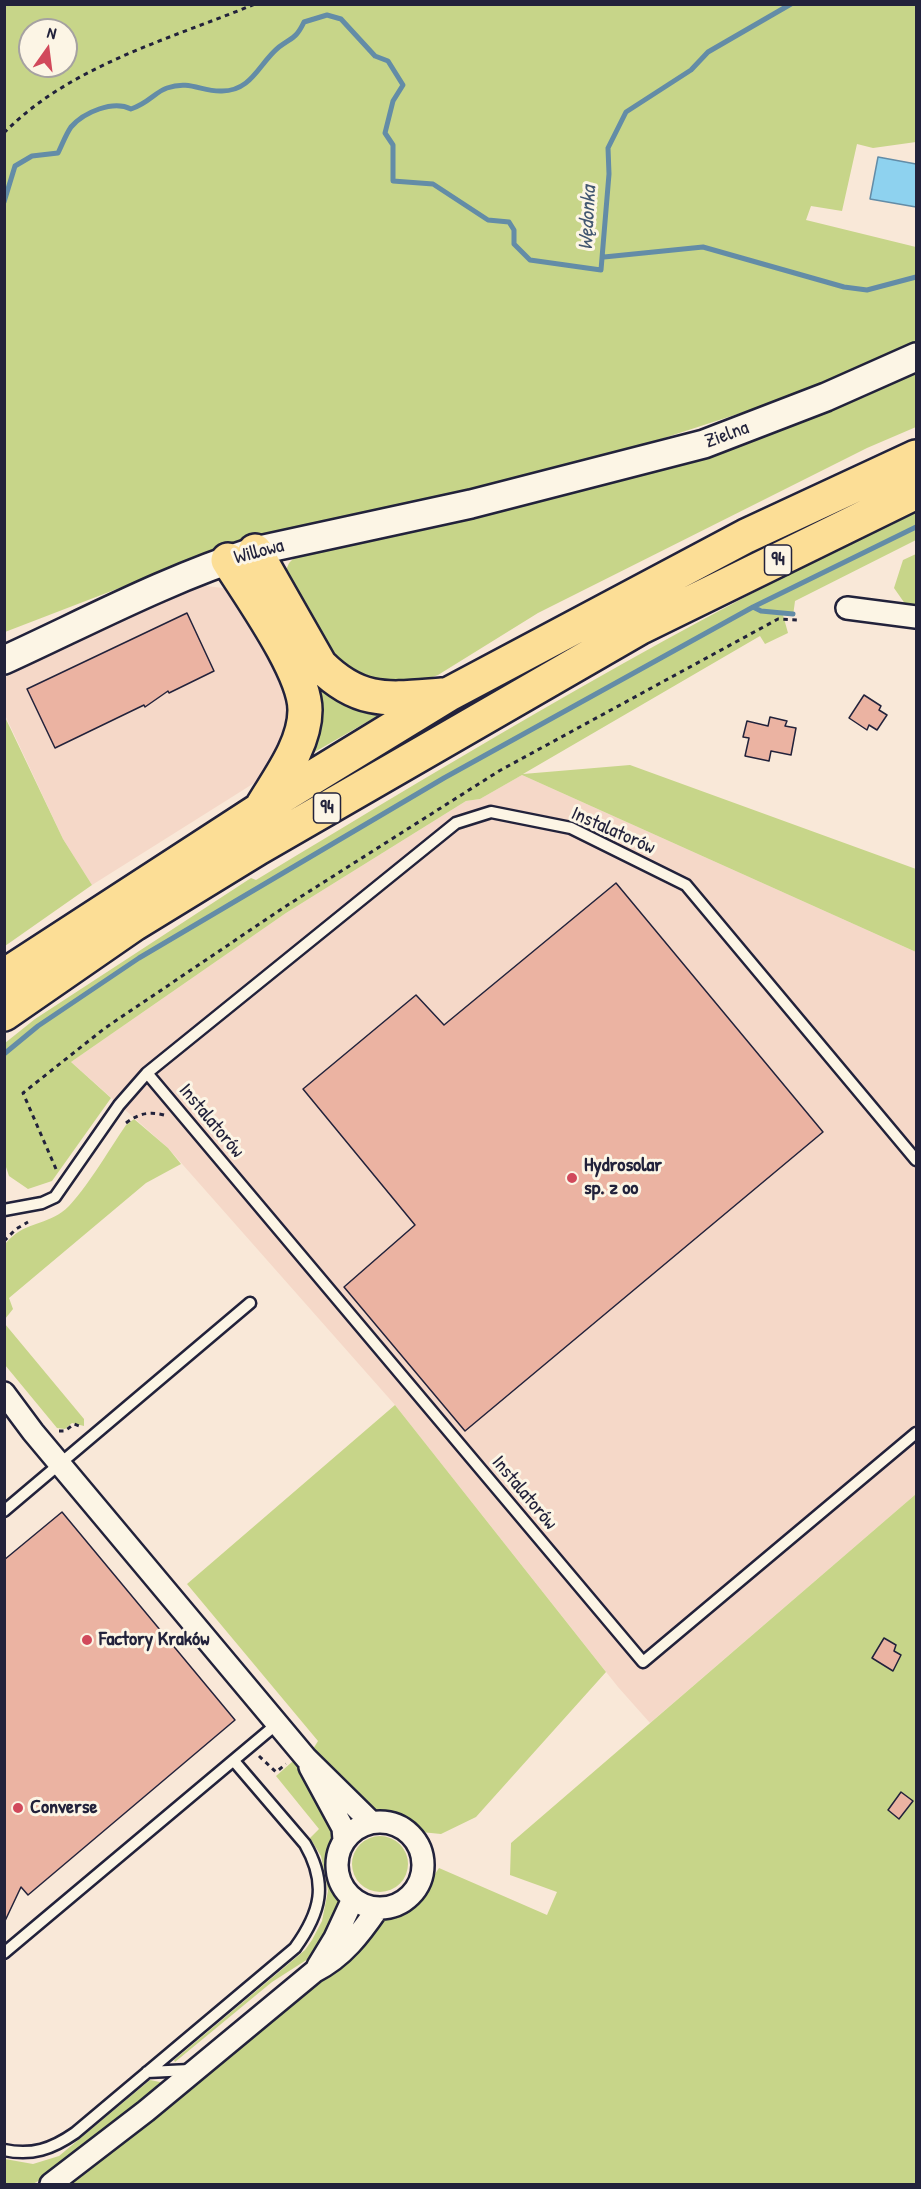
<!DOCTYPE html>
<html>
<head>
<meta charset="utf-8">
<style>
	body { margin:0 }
	#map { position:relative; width:921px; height:2189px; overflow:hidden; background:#f9e8d8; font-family:"Patrick Hand",sans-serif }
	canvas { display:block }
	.frame { position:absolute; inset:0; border:6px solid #22223b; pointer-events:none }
	.north { position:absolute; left:18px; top:18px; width:60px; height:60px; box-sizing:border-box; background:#fcf5e5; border:2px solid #a5a1a1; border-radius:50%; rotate:14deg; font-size:16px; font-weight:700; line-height:24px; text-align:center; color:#22223b }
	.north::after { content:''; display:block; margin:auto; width:21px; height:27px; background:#d1495b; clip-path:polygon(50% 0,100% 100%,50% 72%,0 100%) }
</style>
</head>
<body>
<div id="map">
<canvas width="921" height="2189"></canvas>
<div class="frame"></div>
<div class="north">N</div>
</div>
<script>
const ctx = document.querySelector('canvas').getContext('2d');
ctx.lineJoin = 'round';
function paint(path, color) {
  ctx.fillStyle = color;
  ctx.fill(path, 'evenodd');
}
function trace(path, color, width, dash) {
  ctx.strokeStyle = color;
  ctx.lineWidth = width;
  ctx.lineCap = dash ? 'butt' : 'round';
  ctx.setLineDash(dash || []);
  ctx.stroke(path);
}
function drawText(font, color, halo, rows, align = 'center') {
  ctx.font = font + ' "Patrick Hand",sans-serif';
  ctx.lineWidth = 6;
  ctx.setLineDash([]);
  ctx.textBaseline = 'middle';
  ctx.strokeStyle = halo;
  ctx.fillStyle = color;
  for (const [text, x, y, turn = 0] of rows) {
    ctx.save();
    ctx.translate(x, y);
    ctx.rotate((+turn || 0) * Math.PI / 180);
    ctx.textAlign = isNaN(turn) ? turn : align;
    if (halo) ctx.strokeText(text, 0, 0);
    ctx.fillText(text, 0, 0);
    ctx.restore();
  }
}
paint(new Path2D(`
	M190,584L231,589L297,708L267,775L92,885L63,839L5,715L4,678Z
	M522,775L916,952V1494L650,1723L618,1687L395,1405L168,1148L71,1062L286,913L466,801L480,799Z`), '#f5d8c8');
paint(new Path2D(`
	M4,5H916V142L873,148L857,144L842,211L811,206L806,220L916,247V343L796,395L661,439L442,500L252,537L5,632ZM30,30H66V66H30Z
	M916,371V427L867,448L538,613L438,675L398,689L351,680L310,635L284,575L289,563L297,555L679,459L865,397Z
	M916,513V540L795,601L793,616L783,615L788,633L765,644L760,636L523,774L630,765L916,869V952L522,775L480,799L466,801L286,913L71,1062L111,1098L52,1181L28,1189L9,1176L4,1161L5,1043L35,1019L251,878L256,880C472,750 687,618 916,513Z
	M916,554V609L908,608L894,588L903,560Z
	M314,666L393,707L299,761L307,741Z
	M4,715L63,839L92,885L5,946Z
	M134,1119L168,1148L181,1164L146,1183L9,1298L13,1309L5,1319L6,1243C24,1222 42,1226 62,1212C79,1201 112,1145 126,1125Z
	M5,1324L84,1419V1426L72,1423L65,1429L57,1428L5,1365Z
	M395,1405L606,1672L476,1817L441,1834L421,1832L399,1817L373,1811L358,1801L313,1749L318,1741L187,1584Z
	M916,1494V2184H69L153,2120L331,1972L376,1920L407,1908L417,1901L439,1868L547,1915L557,1892L510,1875L511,1843Z
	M292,1762H296L332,1817L335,1837L329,1857V1872L339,1898L340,1910L316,1952L308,1959L272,1982L175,2062L174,2060L305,1950L312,1940L322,1921L328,1891L321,1856L310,1838L319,1829L276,1776Z
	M352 1864a28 28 0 1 1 56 0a28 28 0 1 1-56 0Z
	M150,2080L160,2082L162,2085L40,2180L33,2184H5V2159L33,2164L59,2156Z`), '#c7d589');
const water = new Path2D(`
	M878,157L916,164V207L870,199Z`);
paint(water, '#8ed2ef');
trace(water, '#638ca7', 1.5);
trace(new Path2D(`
	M4,202L15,166L32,156L58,153C62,145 66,134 71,127C84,112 113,100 131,109C149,103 155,92 167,88C190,80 202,92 222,91C252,91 259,63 279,47C292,37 296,39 304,22L327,15L341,19L375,56L388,61L403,85L393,101L385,133L393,145V181L433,184L488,220L509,222L514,230V244L530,260L601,270L609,174L608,148L626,112L691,70L708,52L791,4
	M604,257L703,247L844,287L867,290L916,277
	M753,607L761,611L793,614
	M4,1054L38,1026L139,958L444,778L753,607L916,527`), '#638ca7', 5);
const building = new Path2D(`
	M187,613L214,671L169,693L168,691L145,707L144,705L55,748L27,689Z
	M864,695L881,706L879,710L887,715L877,730L869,725L867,730L849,718Z
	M770,717L787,721L785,726L796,728L791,755L771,751L769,761L745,756L749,738L743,737L747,721L768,726Z
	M616,883L823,1132L465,1431L344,1287L415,1225L303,1089L416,995L444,1025Z
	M62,1512L235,1720L28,1895L21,1887L4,1923V1560Z
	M884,1638L896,1645L894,1651L901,1655L893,1671L872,1658Z
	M901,1792L913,1801L899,1819L888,1810Z`);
paint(building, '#ebb3a2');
trace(building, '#22223b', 1.5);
const service = new Path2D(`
	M147,1073L643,1662L916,1433
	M4,1210L42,1203L55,1197L119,1105L147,1073L456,823L491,812L571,828L686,885L916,1160
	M4,1511L250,1303
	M4,1953L278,1723
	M147,2072L190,2070
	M4,2150C32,2156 52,2149 75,2133L295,1948C321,1912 328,1884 305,1844L234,1761`);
const minor = new Path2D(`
	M847,608L916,617
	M4,1393L33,1432L306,1758L371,1822
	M310,1767L343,1828L344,1840
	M337 1865a43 43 0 1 1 86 0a43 43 0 1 1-86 0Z
	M318,1966L335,1938L353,1899
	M51,2184L146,2111L315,1971C343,1957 360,1934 378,1908`);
const tertiary = new Path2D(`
	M4,660C87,622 167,579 255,551L471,504L704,444L826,397L916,357`);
const trunk = new Path2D(`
	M255,551L320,665C360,705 389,699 442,695
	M228,560C249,594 305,671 305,710C305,744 280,777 263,805
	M4,976L261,809L449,694L746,536L916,457
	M4,1014L134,924L258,848L639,628L916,492`);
trace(service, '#22223b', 15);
trace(minor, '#22223b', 26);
trace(tertiary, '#22223b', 32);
trace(trunk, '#22223b', 38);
trace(new Path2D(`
	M4,133C69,66 170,39 255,4
	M126,1123C138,1114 148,1111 164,1115
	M56,1169L23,1093L105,1028L283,908L499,771L778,619L798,620
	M4,1241L16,1229L28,1222
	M59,1431H65L74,1424L82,1427
	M259,1756L276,1772L286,1764`), '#22223b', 3, [4.5, 4.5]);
trace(service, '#fcf5e5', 10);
trace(minor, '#fcf5e5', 21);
trace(tertiary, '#fcf5e5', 27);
trace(trunk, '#fcde96', 33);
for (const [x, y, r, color] of [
	[572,1178,6,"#d1495b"],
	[87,1640,6,"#d1495b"],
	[18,1808,6,"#d1495b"]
]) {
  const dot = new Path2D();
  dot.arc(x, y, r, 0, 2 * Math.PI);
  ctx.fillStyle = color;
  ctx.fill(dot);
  trace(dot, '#fcf5e5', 2);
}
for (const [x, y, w] of [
	[778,560,27],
	[327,808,27]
]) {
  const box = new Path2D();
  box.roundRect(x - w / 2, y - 15, w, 30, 4.5);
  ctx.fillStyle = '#fcf5e5';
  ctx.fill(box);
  trace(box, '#22223b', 1.5);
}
drawText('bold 18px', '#22223b', null, [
	["94",778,560],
	["94",327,808]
]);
drawText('20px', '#22223b', '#fcf5e5', [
	["Zielna",727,435,-20],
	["Willowa",259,552,-15],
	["Instalatorów",613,831,24],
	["Instalatorów",211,1121,50],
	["Instalatorów",524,1493,50]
]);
drawText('bold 20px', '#22223b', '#fcf5e5', [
	["Hydrosolar",584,1166],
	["sp. z oo",584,1189],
	["Factory Kraków",99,1640],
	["Converse",30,1808]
], 'left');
drawText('italic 21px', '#425771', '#fcf5e5', [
	["Wędonka",588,218,-87]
]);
</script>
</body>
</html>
